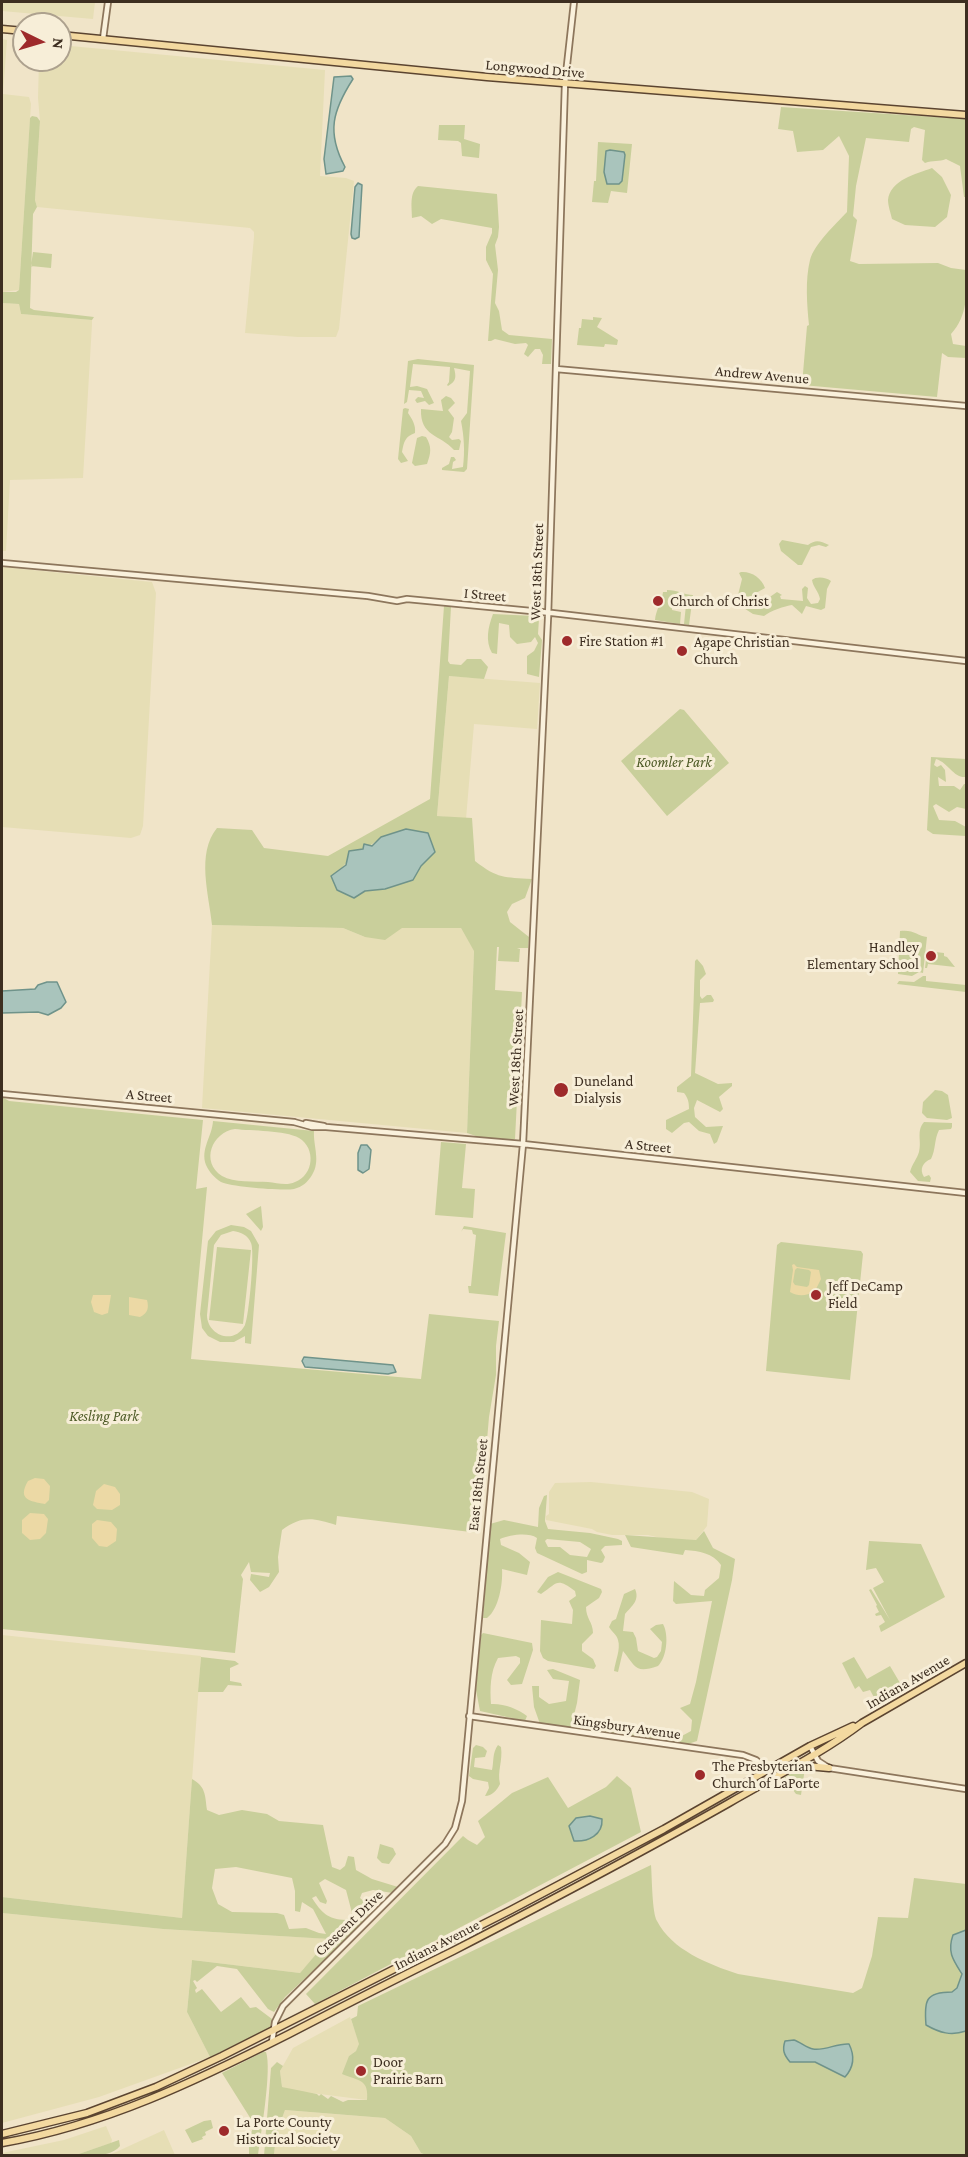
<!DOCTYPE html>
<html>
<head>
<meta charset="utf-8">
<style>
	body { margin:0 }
	#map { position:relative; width:968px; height:2157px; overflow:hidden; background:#f0e4c8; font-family:"Crimson Pro",serif }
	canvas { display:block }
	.frame { position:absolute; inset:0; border:3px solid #3d2e20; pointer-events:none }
	.north { position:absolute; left:12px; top:12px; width:60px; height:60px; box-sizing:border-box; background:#f7eed8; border:2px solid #ada18e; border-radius:50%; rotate:95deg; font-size:16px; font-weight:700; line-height:24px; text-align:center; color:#3d2e20 }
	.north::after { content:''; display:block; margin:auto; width:21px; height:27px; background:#9e2a2b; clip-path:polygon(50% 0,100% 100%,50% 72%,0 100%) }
</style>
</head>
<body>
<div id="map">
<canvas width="968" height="2157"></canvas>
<div class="frame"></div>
<div class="north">N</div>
</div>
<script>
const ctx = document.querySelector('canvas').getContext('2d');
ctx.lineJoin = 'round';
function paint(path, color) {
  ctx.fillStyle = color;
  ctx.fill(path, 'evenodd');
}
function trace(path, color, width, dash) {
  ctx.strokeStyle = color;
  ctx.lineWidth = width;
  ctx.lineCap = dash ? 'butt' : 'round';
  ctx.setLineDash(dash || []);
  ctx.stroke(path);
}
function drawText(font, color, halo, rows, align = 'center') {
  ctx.font = font + ' "Crimson Pro",serif';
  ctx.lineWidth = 6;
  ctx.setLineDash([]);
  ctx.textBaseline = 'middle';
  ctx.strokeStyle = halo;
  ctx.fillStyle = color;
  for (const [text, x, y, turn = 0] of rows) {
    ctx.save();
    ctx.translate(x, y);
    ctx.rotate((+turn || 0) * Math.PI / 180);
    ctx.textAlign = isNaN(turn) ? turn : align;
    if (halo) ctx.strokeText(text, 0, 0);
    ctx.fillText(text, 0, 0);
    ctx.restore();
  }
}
paint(new Path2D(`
	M2,2H95L93,19L2,11Z
	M2,39L7,40L3,94L29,97L31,104L19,290L2,292Z
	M60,45L325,70L320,176L346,178L354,181L339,329L336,337H298L245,333L254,237V232L250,228L37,207L35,200L40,121L38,98L39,60H60Z
	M2,303L19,304L21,314L92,320V324L83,478L10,480L6,551H2Z
	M2,567L152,582L156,593L143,826L140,835L131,838L2,827Z
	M449,676L540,683L537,729L474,724L466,819L437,816Z
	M212,925L343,928L365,937L401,928H461L474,950L467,1133L202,1108Z
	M591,1482L692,1492L709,1499L707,1526L696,1540L665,1539L648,1535H612L597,1532L592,1529L546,1520V1516L549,1514V1492L555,1483Z
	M2,1635L201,1656L182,1918L2,1897Z
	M2,1913L163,1929L330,1939L300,1973L192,1960L187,2012L210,2057L99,2097L2,2123Z
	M350,2017L360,2044L356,2051L349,2056L368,2088L367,2100L296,2091L282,2087L280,2071L293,2048Z
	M285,2110L385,2118L411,2136L421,2153L426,2155L274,2156L276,2135Z
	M106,2126L112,2140L111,2143L76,2155L2,2156V2153L64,2140Z
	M164,2130L175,2155L106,2156L116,2152Z`), '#e6deb5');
paint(new Path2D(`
	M781,107L966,119V197H964L960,166L946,159C939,162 933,160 925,163L922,160L925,130L914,127L911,129L909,142L866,138L856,186L853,216L857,220L850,261L859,264L938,263L951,268L966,270C967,292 968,316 951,334L953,344L966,346V358L948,357L942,353L937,397L802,385L807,326L809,325C807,305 805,280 810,260C814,244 836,224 847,212L849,156L839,136L823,150L797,152L793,131L778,129Z
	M32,116L37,117L40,121L35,200L37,207L33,214L30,308L34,310L94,317L92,320L21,314L19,304L2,303V292H16L19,290L30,118Z
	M439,125H465L464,139L480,144L479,158L462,156L461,143L458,141L438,140Z
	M598,142L632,144L627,193L611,191L608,203L592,202L594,181H596Z
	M932,168L942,177L951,195L947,217L935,227L905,225L892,219C891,214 888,206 888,200C890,180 916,174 932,168Z
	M418,186L497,194L499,227L498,237L495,245L498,270L495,303L499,311L502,330L509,335L552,339L551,364H542L543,355L540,349H535L528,357L524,354L528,345L526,343L515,344L495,339L491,341H488L493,274L486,260V247L492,233V228L441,219L432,224L421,216L412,218C412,208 409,193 418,186Z
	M33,252L52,254L51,268L31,266Z
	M593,317L602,318L597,327L618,340L617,345L605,344L604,347L577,345L579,328H581L582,319L593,320Z
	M418,359L474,365L467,469L464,472L442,470V468L449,464L451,457H454L456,460L453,462L452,469L463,467C465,451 464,436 461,421L467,413L470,371L454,368C456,376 457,381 448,386L447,385L449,382L450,367L413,364L410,387L417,386L427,389L434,403L429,405L425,401L417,403L415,400L418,397L424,398L421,391L409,390L407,402L404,404L408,361Z
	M446,396L451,398L455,403L448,410L454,418L452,432L449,437L452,440L459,439L461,441L459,450H454C440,434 420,437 421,409L443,411L441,400Z
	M405,408L409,409L408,413C412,419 416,425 415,433C405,437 404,441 402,452L408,461L401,463L398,459L403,409Z
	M422,436L426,437C432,447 431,453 427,464L415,466L412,463L417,438Z
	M782,540L808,545C816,539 820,541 829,545L826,547L819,545L811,547L802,565H798L781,551L779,544Z
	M741,572C751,571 762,578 765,588L756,593L753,596L764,601L777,592L782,595L780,596L781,599L803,601L802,589L805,586L808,588L807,598L811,604L818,603L820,599C819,592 813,587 812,580C816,576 826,577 831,581L827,589L825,608L821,610L806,606L802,614L792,605C785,606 770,611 764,616L753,614L736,603L742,579L739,573Z
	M667,590C677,590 685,595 693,595L689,625L684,624L686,605L672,604V610L681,612L680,624L655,620C656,609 662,602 663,592H667Z
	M444,606L451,607L448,661L450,664L461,665L467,659H481L488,667L484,679L449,676L437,816L472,818L475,861C498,879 504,877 532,879L525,898L512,904L507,912L510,922L529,937L528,948H517L520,949L519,962L498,961L499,947H497L495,990L522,992L518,1076L522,1079L521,1099L517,1100L515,1139L511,1140L479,1137L467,1133L474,951L461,928H402L385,940L365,937L343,928L212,925C209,894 196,854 217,828L252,830L264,848L328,856L430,799ZM381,837L420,866L413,880L385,889L365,891L354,898L337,890C338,885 338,875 340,871C346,859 371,847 381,837Z
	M493,614L535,616L539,619L538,634L542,640L539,677L527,674V656L534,651L538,643L535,637L531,642L517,644L510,637L509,625L499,623L497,654L492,653C485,641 488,627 493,614Z
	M680,709L684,710L729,763L667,816L621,761Z
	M931,757L966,759V777C953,778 949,763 936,759L934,765L937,767L941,765L945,770L946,782L938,777L939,786H954L960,790L964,784H966V809L957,807L949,812L936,804L933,806L939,820L955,821L966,827V836L933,834L927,830Z
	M900,931C913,929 918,936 927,937L923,973L919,972L912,976L898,974Z
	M927,951L944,953V956L947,957L955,967L928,964L927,968H925Z
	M697,959L703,966L706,974L700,980V996L702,999L707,995H711L714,1000L713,1002L700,1003L695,1073L718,1084L732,1083V1086L719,1097L723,1109L720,1112L697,1100L694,1108L695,1117L706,1127L723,1126L717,1142L714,1144L710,1134L699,1131L689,1122L684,1123L672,1133L666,1129V1120L689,1109C689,1102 688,1098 684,1093L677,1092V1087L691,1076L695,961Z
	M923,976H926V981L966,985V992L897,984L899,981L914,982Z
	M935,1090L942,1091L948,1095L952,1118L947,1120L927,1118L922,1113L923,1102Z
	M2,1097L9,1101L203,1120L196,1189L207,1187L191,1359L421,1379L429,1314L499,1321L496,1346V1375L489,1417L479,1533L337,1516L336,1525C314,1518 302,1515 282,1530L278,1557L279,1572L269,1587L260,1592L250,1580L251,1574L269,1577L270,1573L251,1572L249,1562L241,1575L243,1579L235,1653L2,1629Z
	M213,1121L314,1131C313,1146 321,1161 312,1175C308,1182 302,1187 294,1189C283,1191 232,1187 221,1182C215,1178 209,1172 206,1165C200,1149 212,1137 213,1121ZM235,1129C251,1131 285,1130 299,1138C316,1148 314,1175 295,1182C287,1186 277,1183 268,1182C254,1181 234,1183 222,1176C200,1162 212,1132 235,1129Z
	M924,1122L952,1123V1127L951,1129L939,1130C934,1140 936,1149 931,1159C923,1162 919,1169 924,1177L929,1175L931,1178L930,1182L918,1181L910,1172C912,1164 917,1159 919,1152C922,1141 916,1131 924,1122Z
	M441,1142L466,1144L462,1188L475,1189L473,1218L435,1215Z
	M261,1206L263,1227L261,1231L246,1214Z
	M231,1225L244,1227L251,1231L259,1245L251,1344L245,1343V1336L234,1342H220L208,1336L202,1328L200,1314L208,1241L216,1231ZM233,1231C241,1232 248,1235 251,1243C255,1251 249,1317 245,1325C234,1346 207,1335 207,1315L214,1245L221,1235Z
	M464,1226L506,1233L498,1296L469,1293L468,1286H471L476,1235L473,1234L472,1230L463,1229L461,1232Z
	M781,1242L861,1251L863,1254L850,1380L766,1371L777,1245Z
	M217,1247L251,1250L243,1324L209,1320Z
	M547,1495L545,1521L548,1529L590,1533L618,1539L622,1541V1545L605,1546L601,1550L605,1557L603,1562L601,1563L587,1560V1572L582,1574L537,1553L535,1548L537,1538C528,1532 510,1535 500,1539L501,1545L519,1553L530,1562L527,1575L502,1569C503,1583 499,1609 487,1618H483L490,1524L504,1520L538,1527L539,1508L544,1496ZM547,1539L580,1542L591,1549L587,1557L570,1555L560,1547H548L545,1541Z
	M704,1531L713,1548L735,1559L732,1580L697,1741L685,1745L540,1724L534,1707L532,1686H539V1697L549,1704L566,1701L569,1681L553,1679L547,1670L553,1669L580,1680L577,1703L573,1719L680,1737L691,1731L692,1720L680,1708L690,1704L696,1682L712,1601L676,1604L673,1601L674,1581L691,1595L704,1596L705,1590L719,1578L721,1565C713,1553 699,1551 685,1550L683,1555L631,1547L625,1535L696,1540Z
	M869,1541L921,1544L945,1597L881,1632L879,1626L885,1622L881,1615L876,1616L875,1614L879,1612L876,1606L877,1605L869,1590L871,1589L890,1620L873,1588L884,1582L876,1568L866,1570Z
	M558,1572L601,1589L602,1592L599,1598L586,1607C586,1619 593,1622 593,1633L582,1644V1651L593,1659L596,1666L594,1669L548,1661L543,1658L540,1651L541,1620L572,1624L573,1610L569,1601L576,1596L575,1591C556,1577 558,1583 541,1594L537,1592L548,1577Z
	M635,1589C640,1600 632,1606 625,1614L623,1631L633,1632L636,1638L638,1651L654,1658L657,1657L661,1651L662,1642L650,1629L656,1625L663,1624C669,1635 667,1657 658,1666C635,1674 636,1667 623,1651L618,1672L614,1671C615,1662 621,1649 618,1640C617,1635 612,1632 609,1627L612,1621L616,1619L624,1594Z
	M483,1633L532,1643L533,1650L522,1684L511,1685L507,1680L520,1663V1658L516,1656L498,1658C490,1672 490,1689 491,1704C502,1703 519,1709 527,1716L525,1721L480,1711L476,1690L481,1635Z
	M201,1657L235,1661L239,1664L230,1668V1681L241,1683L242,1686L228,1685L223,1692H198Z
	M854,1657L867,1679L890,1666L903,1688L877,1703L870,1690L863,1692L859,1686L855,1689L842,1663Z
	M476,1745L483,1747L487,1751L485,1757L475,1758L474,1767L492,1770C494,1762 492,1753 498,1745L501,1747C503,1761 497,1771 500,1784C497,1790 492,1796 485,1796L489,1788L488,1782L473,1779L469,1776L473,1748Z
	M805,1768L801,1795L796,1794L784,1778L799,1769Z
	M617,1776L631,1788L641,1832L315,2004L306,1994L463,1836L468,1840L477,1845L485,1837L478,1821L512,1793L548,1777L568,1808L606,1787Z
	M192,1779C206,1787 205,1795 207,1810L219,1815L242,1810L267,1814L279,1821L323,1825L332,1867L340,1870L345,1866L348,1856L354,1857L356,1870L372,1879L398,1887L393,1893L373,1890L362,1893L360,1898L365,1902H373L374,1908L343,1943L285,1997L274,2012L268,2009L237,1969L217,1966L197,1982L195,1980L193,1981L197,1988L195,1990L196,1993L202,1989L221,2012L241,1997L250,2008L256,2007L272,2019L271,2027L210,2057L187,2012L192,1960L300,1973L329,1939L163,1929L2,1913V1897L182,1918ZM236,1867L292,1878L295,1891V1911L300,1912L302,1902L313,1909L326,1934L319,1933L306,1928L289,1929L284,1915L277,1913L232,1912L218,1904L212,1888L215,1869ZM325,1879L346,1890L352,1913L346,1920C327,1919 322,1913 312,1898L316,1896L320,1902L326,1904L327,1901L319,1883Z
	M380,1844L393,1848L396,1854L389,1864L382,1863L377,1858Z
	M651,1865C652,1877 652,1913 657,1921C672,1950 708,1964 738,1974L853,1993L862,1988L872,1956L878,1917L908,1918L914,1878L966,1884V2155H426L421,2153L411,2136L385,2118L285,2110L276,2135L274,2155L264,2156L271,2068L277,2062L283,2066L280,2071L282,2087L317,2094L319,2096L321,2094L328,2099L331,2096L343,2102L348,2100H367C369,2079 359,2081 342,2074L349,2056L356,2051L359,2044L351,2019L357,2016L358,2006Z
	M263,2052H266C272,2069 261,2133 258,2155H249V2140L254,2124L222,2073Z
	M211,2120L213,2128L205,2132L206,2135L202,2137L203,2139L192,2143L185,2130L204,2121Z
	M119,2140L120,2146C111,2157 91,2156 76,2155Z`), '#c9cf9b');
paint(new Path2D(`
	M794,1264L797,1267L819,1270L821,1279L815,1291C806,1296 799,1297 790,1292L793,1270L792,1265ZM797,1268L809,1270L811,1272L809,1285L807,1287L795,1285L793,1282L795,1270Z
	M93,1295H111L108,1313L102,1315L94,1312L91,1302Z
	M129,1297L147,1300C149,1308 148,1313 140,1317L129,1315Z
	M35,1478L44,1479L50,1486L49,1500L45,1504C30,1501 17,1500 28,1481Z
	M104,1484L115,1487L120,1494V1505L112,1510L97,1509L93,1505L96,1491Z
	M30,1513L44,1514L48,1519L46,1533L40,1539L30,1540L22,1533V1520Z
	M97,1520L111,1522L117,1529L116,1541L107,1547L99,1546L92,1538V1524Z`), '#ecd9a5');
const water = new Path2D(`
	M334,77L351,76L353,79C333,110 326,132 345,167L343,171L326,174L324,159Z
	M610,150L624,152L625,155L622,181L619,184H607L604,172L606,151Z
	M358,183L362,185L359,237L355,239L352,238L351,234L355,187Z
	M406,829L428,833L435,852L421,866L413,880L385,889L365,891L354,898L337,890L331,876L346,865L349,851L363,849L364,844L372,846L381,837Z
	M47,982H57L66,1002L61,1008L48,1015L38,1012L2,1013V991L35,989L38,985Z
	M361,1145H367L371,1150L369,1169L363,1173L358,1170V1153Z
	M304,1357L393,1365L396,1372L388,1374L305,1367L302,1361Z
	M590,1816L602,1819C603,1835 588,1842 574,1841L569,1826L576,1818Z
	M966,1930V2031C951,2036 940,2033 926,2025C924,2001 925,1992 952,1992L957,1988L962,1974C953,1960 947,1952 953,1935Z
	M794,2040C800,2042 807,2048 813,2049C825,2051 837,2043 849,2044C855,2056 854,2067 845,2077L815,2062H790C784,2055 782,2050 785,2041Z`);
paint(water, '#a9c4bc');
trace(water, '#6f938a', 1.5);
const minor = new Path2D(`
	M103,39L108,2
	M556,369L966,406
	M2,563L368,596L397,601L407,599L552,613L966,661
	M2,1094L294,1122
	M294,1122L312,1127H326L523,1144L966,1193
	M306,1123L324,1126
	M469,1716L743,1755L756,1760L775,1776
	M810,1746L818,1761L829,1768L966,1789
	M272,2042L275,2022L283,2006L445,1844L455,1828L462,1801L523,1144L548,618L565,83L574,2`);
const major = new Path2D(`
	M2,29L24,31
	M60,35L487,77L966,115
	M796,1765L829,1768
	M2,2134L87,2113L156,2087L222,2056L511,1910L664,1829L810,1746L853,1726
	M2,2143C105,2125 196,2081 289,2034C343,2006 398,1978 453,1951C546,1903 639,1854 729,1803C774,1777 821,1754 862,1723L966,1663`);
trace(minor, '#8d765c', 8);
trace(major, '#5b4430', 9);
trace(minor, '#faf1dc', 4.5);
trace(major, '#f3d9a0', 6);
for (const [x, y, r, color] of [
	[658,601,6,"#9e2a2b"],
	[567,641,6,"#9e2a2b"],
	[682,651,6,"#9e2a2b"],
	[931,956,6,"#9e2a2b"],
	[561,1090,8,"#9e2a2b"],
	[816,1295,6,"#9e2a2b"],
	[700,1775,6,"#9e2a2b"],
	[361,2071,6,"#9e2a2b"],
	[224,2131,6,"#9e2a2b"]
]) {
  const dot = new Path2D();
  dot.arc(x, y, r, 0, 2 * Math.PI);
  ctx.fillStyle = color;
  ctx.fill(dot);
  trace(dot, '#f7eed8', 2);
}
drawText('15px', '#3d2e20', '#f7eed8', [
	["Longwood Drive",535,69,5],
	["Andrew Avenue",762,375,5],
	["West 18th Street",537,572,-88],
	["I Street",485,595,5],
	["West 18th Street",516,1058,-87],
	["A Street",149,1096,5],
	["A Street",648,1146,6],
	["East 18th Street",478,1485,-84],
	["Indiana Avenue",908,1682,-30],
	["Kingsbury Avenue",627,1727,8],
	["Crescent Drive",349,1923,-44],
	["Indiana Avenue",437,1945,-27]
]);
drawText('15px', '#3d2e20', '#f7eed8', [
	["Church of Christ",670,601],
	["Fire Station #1",579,641],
	["Agape Christian",694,642],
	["Church",694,659],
	["Handley",919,947,"right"],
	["Elementary School",919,964,"right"],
	["Duneland",574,1081],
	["Dialysis",574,1098],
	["Jeff DeCamp",828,1286],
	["Field",828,1303],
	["The Presbyterian",712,1766],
	["Church of LaPorte",712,1783],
	["Door",373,2062],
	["Prairie Barn",373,2079],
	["La Porte County",236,2122],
	["Historical Society",236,2139]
], 'left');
drawText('italic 15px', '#4d5a26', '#f7eed8', [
	["Koomler Park",674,762],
	["Kesling Park",104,1416]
]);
</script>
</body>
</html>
